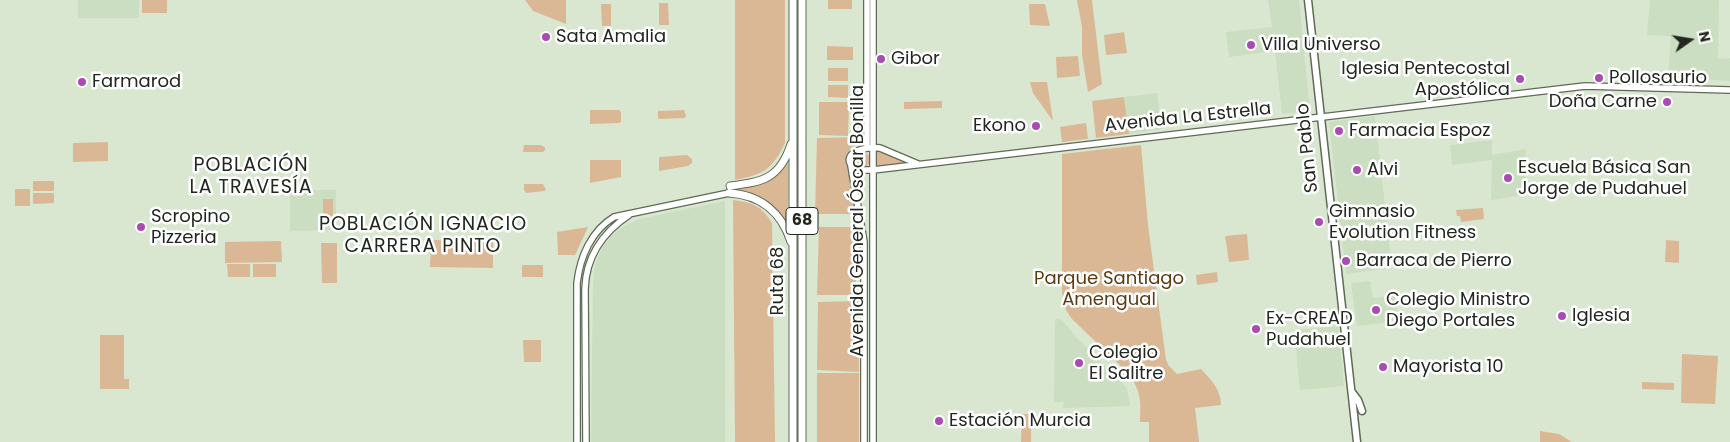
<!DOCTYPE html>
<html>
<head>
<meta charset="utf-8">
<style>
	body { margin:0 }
	#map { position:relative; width:1730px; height:442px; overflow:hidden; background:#d9e7d0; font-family:Poppins,sans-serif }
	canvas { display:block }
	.north { position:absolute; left:1665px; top:15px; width:50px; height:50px; -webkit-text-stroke:4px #fff; paint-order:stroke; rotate:77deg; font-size:14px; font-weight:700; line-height:20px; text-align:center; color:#22281f }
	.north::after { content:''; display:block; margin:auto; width:18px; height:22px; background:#22281f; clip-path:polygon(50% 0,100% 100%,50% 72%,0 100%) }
</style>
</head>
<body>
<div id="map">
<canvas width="1730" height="442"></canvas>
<div class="north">N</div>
</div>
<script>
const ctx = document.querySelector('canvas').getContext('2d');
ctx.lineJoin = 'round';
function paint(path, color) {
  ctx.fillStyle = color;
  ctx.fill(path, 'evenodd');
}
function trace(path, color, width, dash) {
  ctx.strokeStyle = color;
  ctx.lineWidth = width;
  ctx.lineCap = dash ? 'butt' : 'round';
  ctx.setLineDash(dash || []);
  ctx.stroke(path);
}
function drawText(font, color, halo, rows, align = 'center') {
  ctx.font = font + ' Poppins,sans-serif';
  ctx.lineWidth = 5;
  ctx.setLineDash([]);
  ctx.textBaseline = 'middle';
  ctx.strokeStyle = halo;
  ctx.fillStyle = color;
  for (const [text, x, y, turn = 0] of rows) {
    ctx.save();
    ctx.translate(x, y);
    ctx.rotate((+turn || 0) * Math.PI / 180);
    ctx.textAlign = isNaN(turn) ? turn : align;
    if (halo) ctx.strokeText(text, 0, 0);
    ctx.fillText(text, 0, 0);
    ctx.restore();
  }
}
paint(new Path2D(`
	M78,0H139V18H78Z
	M1268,0H1299L1310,111L1282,114L1275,51L1229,57L1226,32L1272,27Z
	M1650,0H1719L1718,59L1730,58V81L1668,78L1671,36L1647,35Z
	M1157,93L1162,129L1129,134L1124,97Z
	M1375,116L1392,268L1346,274L1329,122Z
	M1492,140V155L1526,149L1525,195L1491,200L1492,160L1452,165L1450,145Z
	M290,190H336V230L290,231Z
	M725,201V442H591L593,284L595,265L601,250L608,240L619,229L639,219Z
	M1370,281L1373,298L1395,296L1399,321L1357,326L1351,283Z
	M1055,319H1061L1078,339L1127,388L1130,406L1063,408L1064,402H1054Z
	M1338,326L1344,386L1300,390L1294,330Z`), '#cbdec1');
paint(new Path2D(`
	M142,0H167V13H142Z
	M525,0H566V24L533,11Z
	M735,0H785V143C772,170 764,174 735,180Z
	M828,0H852V9H828Z
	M1077,0H1092L1102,84L1088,92L1082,55V27Z
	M659,3H668L669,25H659Z
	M601,4H611V26H602Z
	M1029,4H1045L1050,26L1030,25Z
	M1124,32L1127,53L1106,55L1104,35Z
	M827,46L853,47V60H827Z
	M1078,56L1080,76L1057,78L1056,57Z
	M828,68H848V81H828Z
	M1030,82H1047L1053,121L1033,93Z
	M828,85H848V98L828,97Z
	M1124,97L1129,134L1096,138L1092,101Z
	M942,101V108L904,109V102Z
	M819,102H849L848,136L819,135Z
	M590,110H619L621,112V122L619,123L590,124Z
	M684,110L686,116L684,118L658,119V111Z
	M1086,123L1088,139L1062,142L1060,127Z
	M863,137V143L852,147L846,159L856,214H815L817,138Z
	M108,142V161L73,162V143Z
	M524,145H540L545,147V150L543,152H523Z
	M1141,145L1148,225L1166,360L1169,366L1177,374L1201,369C1211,380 1221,389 1221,405L1195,408L1199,442H1149V422H1140C1141,400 1141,391 1128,373L1072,319L1066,310L1062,292V154Z
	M877,150L905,161V164L877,168Z
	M854 160a8 8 0 1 1 16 0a8 8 0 1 1-16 0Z
	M687,155L692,159V163L688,166L659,171V157Z
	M590,160H621V177L590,183Z
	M787,160H788V225C778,204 760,196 737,192V190L754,185Z
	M33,181H54V191H33Z
	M524,184H543L546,190L544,191L526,193L524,190Z
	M15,189H30V206H15Z
	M33,193H54V203L33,204Z
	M323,199H333V219H323Z
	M733,200C753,203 761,205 772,223L775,442H735Z
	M1483,208L1484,219L1461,222L1460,216H1457L1456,210Z
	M588,227L575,255H558L557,232Z
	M819,227H857L856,295H817Z
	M1247,234L1249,260L1229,262L1225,236Z
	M431,240H493V268L430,267Z
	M1666,240L1679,241V263L1665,262Z
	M281,241L282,262L225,263V242Z
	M321,243H337V283H322Z
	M227,264H250V277H228Z
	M253,264H276V277H253Z
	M522,265H543V277H522Z
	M1217,272L1218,282L1197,285L1196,275Z
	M858,301L859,372L817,370L818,302Z
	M100,335H124V379H129V389H100Z
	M523,340H541V362H524Z
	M1682,354L1718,356L1715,404L1681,403Z
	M817,373H859V442H817Z
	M1642,382L1674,383V390L1642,389Z
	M1022,414H1031V442H1021Z
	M1540,431L1559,434L1572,442H1540Z`), '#dbb895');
const secondary = new Path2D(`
	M867,0V147
	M873,0V442
	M918,164L880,148C866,145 836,154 856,170H873L1585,86L1730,90
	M851,166L864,242V442
	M577,442V283C580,257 591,231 614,217L729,193
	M586,442L585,289C586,256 602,233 629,215`);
const primary = new Path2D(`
	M1308,0L1357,442
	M1352,392L1358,400L1362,411`);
const motorway = new Path2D(`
	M793,0V442
	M802,0V442
	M730,186C762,182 780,179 791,144
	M729,193C761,195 782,213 791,242`);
trace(secondary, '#5f6b57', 8);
trace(primary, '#5f6b57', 9);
trace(motorway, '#5f6b57', 9);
trace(secondary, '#fff', 5.5);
trace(primary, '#fff', 6);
trace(motorway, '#fff', 7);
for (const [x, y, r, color] of [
	[546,37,5,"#aa4bb3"],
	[1251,45,5,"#aa4bb3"],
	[881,59,5,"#aa4bb3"],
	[1599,78,5,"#aa4bb3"],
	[1520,79,5,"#aa4bb3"],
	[82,82,5,"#aa4bb3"],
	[1667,102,5,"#aa4bb3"],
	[1036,126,5,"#aa4bb3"],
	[1339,131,5,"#aa4bb3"],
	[1357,170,5,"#aa4bb3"],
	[1508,178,5,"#aa4bb3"],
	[1319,222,5,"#aa4bb3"],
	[141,227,5,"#aa4bb3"],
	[1346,261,5,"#aa4bb3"],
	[1376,310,5,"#aa4bb3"],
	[1562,316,5,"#aa4bb3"],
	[1256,329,5,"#aa4bb3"],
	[1079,363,5,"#aa4bb3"],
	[1383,367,5,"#aa4bb3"],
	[939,421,5,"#aa4bb3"]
]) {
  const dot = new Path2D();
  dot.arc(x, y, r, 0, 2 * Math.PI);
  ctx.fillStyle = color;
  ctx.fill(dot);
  trace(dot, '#fff', 2);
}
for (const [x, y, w] of [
	[802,221,32]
]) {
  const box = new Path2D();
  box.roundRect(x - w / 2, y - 13.5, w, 27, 4);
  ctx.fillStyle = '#fff';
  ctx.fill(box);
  trace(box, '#22281f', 1);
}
drawText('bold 16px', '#22281f', null, [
	["68",802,221]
]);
drawText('18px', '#22281f', '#fff', [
	["Sata Amalia",556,37],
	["Villa Universo",1261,45],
	["Gibor",891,59],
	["Iglesia Pentecostal",1510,69,"right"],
	["Apostólica",1510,90,"right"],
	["Pollosaurio",1609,78],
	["Farmarod",92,82],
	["Doña Carne",1657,102,"right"],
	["Ekono",1026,126,"right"],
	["Farmacia Espoz",1349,131],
	["Escuela Básica San",1518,168],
	["Jorge de Pudahuel",1518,189],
	["Alvi",1367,170],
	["Gimnasio",1329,212],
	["Evolution Fitness",1329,233],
	["Scropino",151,217],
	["Pizzeria",151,238],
	["Barraca de Pierro",1356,261],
	["Colegio Ministro",1386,300],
	["Diego Portales",1386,321],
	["Iglesia",1572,316],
	["Ex-CREAD",1266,319],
	["Pudahuel",1266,340],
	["Colegio",1089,353],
	["El Salitre",1089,374],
	["Mayorista 10",1393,367],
	["Estación Murcia",949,421]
], 'left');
drawText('18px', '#22281f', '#fff', [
	["Avenida La Estrella",1188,118,-6],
	["San Pablo",1308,148,-96],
	["Avenida General Óscar Bonilla",858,221,-90],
	["Ruta 68",778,281,-90]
]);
drawText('18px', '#5c3a11', '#fff', [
	["Parque Santiago",1109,279],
	["Amengual",1109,300]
]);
ctx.letterSpacing = '1px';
drawText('19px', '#22281f', '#fff', [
	["POBLACIÓN",251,166],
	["LA TRAVESÍA",251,188],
	["POBLACIÓN IGNACIO",423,225],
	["CARRERA PINTO",423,247]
]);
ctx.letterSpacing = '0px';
</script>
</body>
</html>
